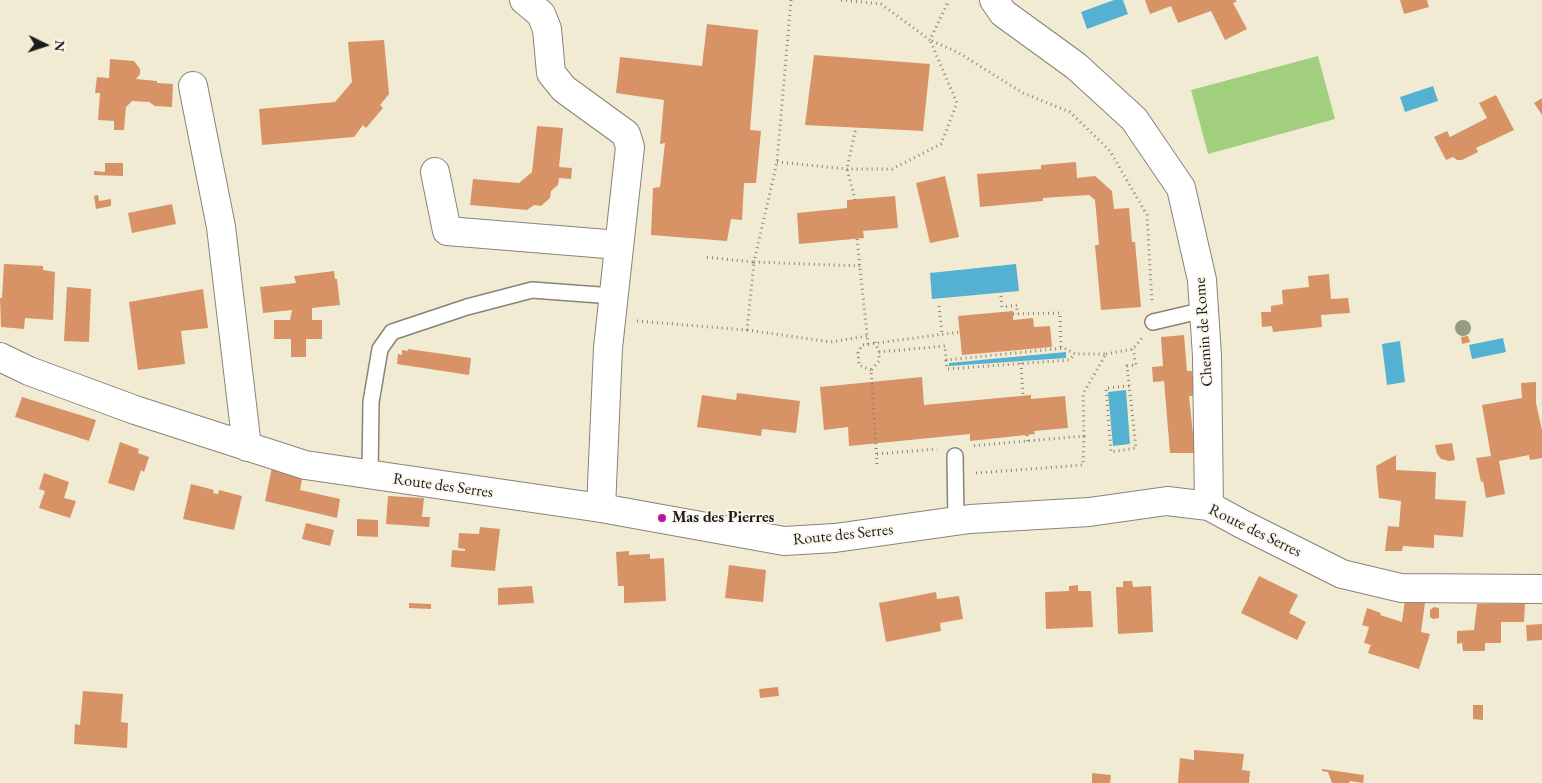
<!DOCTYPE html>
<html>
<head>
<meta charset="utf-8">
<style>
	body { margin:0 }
	#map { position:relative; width:1542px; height:783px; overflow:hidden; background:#f2ebd4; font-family:"EB Garamond",serif }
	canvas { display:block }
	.north { position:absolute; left:20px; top:20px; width:50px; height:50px; -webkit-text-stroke:4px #fbf7ec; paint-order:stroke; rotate:94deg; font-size:14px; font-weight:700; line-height:20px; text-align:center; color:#1c1c1c }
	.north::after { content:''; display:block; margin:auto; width:18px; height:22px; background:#1c1c1c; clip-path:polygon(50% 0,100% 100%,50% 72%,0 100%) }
</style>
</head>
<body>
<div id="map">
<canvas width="1542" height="783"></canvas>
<div class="north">N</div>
</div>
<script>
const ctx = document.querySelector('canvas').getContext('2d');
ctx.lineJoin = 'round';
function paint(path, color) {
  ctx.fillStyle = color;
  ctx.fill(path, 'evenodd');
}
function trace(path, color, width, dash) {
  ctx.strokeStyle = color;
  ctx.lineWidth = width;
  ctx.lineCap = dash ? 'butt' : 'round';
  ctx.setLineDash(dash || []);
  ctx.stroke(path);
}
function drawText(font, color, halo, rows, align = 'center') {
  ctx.font = font + ' "EB Garamond",serif';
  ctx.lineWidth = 4;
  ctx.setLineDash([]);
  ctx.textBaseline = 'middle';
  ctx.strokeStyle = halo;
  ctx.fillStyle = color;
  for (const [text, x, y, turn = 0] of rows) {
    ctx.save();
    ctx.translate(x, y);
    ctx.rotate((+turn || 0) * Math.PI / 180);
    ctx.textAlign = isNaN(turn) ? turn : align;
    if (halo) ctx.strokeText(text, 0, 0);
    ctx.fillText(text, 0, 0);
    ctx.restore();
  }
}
paint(new Path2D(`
	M1318,56L1335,119L1208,154L1191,90Z`), '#a1cf7d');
paint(new Path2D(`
	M1114,0H1123L1128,14L1087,29L1081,12Z
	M1433,86L1438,101L1405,112L1400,97Z
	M1016,264L1019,291L932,299L930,273Z
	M1503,338L1506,352L1472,359L1469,345Z
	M1400,341L1405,382L1387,385L1382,344Z
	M1066,352V358L949,366V363Z
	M1126,390L1130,444L1113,446L1108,392Z`), '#54b1d2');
paint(new Path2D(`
	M1145,0H1236V2L1233,3L1247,29L1225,40L1211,11L1178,23L1171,6L1150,14Z
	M1400,0H1427L1429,7L1404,14Z
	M707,24L758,30L750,130L761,131L756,183H744L742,220L731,219L727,241L651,235L653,188L660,187L665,143L660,144L664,100L616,93L620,57L702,66Z
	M384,40L389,94L380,105L383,108L366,128L363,125L354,137L262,145L259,109L335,102L352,82L348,42Z
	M814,55L930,64L923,131L805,125Z
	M110,59L134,61L140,69V74L136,79L157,81V83L173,84L172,107L155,106L149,102L132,101L126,107L124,130H114V121L98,120L100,93H95L97,77L109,78Z
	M1496,95L1514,130L1476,148L1478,152L1462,160H1457L1453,157L1446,160L1434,137L1447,131L1450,137L1487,118L1479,103Z
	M1542,98V115L1534,103Z
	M537,126L563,128L559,167L572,168L571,179L559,178L558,185L551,191L550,198L541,206L534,205L527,210L470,205L473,179L519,183L532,172Z
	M1076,162L1077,178L1095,176L1112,191L1114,209L1129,208L1132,242H1135L1141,307L1101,310L1095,245H1099L1096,210L1095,200L1089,195L1043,198V201L980,207L977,174L1041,169V165Z
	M105,163H123V176L94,175V171L105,172Z
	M945,176L959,237L930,243L916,183Z
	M98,195L99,201L111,199V206L96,209L94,196Z
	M895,196L898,228L863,231L864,238L799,244L797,213L847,208V200Z
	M172,204L176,224L132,233L128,213Z
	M4,264L43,266V270L55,272L53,320L25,318L24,329L1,327L0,298H2Z
	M334,271L335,279H337L340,305L312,308V320H322V339H306V357H291V339H274V320H290L292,310L263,313L260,287L296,283L294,276Z
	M1329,274L1331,299L1348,298L1350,313L1321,315L1322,327L1273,332L1272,326L1262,327L1261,312H1271V306L1283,304L1282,290L1309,287L1308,276Z
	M67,287L91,289L89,342L64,341Z
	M203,289L208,328L181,331L185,364L138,370L129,302Z
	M1013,311V320L1033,318L1034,327L1050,326L1052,347L962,355L958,316Z
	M1184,335L1187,371H1192V376H1196L1197,396H1189L1195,453H1170L1164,381L1153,382L1152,367L1163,366L1161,337Z
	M1468,336L1470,342L1462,344L1461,337Z
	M408,349L471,358L469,375L397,364L398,354L402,355V350L408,351Z
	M922,377L924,405L1031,395V399L1065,396L1068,428L1034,431L1035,434L970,441V434L849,446L848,427L824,430L820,387Z
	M1536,382V403L1542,430V458L1530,460L1529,455L1499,461L1505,494L1486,498L1483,481L1481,482L1476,458L1491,456L1482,405L1522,398L1521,383Z
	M737,393L800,401L796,433L762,429L761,436L697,427L702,395L736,400Z
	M22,397L96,420L89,441L15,417Z
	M120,442L139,449L138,453L149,457L144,472L141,470L134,491L108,483Z
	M1452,443L1455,460L1449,461L1441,459L1437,454L1435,445Z
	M1396,455V470L1436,472L1435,499L1466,501L1463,537L1434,535V548L1403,546L1402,551H1385L1388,526L1399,527L1401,501L1379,498L1376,466Z
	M272,467L303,474L300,490L340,499L337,518L265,501Z
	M44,473L69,482L64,498L76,501L70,518L39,508L45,491L39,489Z
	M191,484L214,490L213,493L218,494L219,490L242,496L234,530L183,519Z
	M388,496L424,498L422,517H430L429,527L386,524Z
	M357,519L378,520V537L357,536Z
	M306,523L334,530L330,546L302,539Z
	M480,527L500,529L495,571L451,567L452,550L465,551V549L458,548L459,533L479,534Z
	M629,551V555L650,554V559L664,558L666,601L624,603V586H618L616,552Z
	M729,565L766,570L763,602L725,598Z
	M1259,576L1298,595L1289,613L1306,622L1297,640L1241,613Z
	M1123,581H1132L1133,587L1151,586L1153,632L1118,634L1116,587H1123Z
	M1078,585V591H1091L1093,627L1046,629L1045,592L1069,591V586Z
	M532,586L534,603L498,605V588Z
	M936,592L937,599L959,596L963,619L940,623L941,631L886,642L879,603Z
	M1405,600L1425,603L1421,632L1430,634L1419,669L1368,653L1371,645L1364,643L1369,627L1362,625L1367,608L1381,613L1380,615L1402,622Z
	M409,603L431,604V609L409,608Z
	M1477,604H1525L1524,622H1501V643H1485V651H1463L1462,643L1457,644V631L1474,630Z
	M1434,607L1439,608V618L1433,619L1430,617V610Z
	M1542,624V640L1527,641L1526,625Z
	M778,687L779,696L760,698L759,689Z
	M83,691L123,694L121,722L128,723L127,748L74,744L75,724L80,725Z
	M1473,705H1483V720L1473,719Z
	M1194,750L1244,754L1242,770L1250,771L1249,783H1178L1180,758L1194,760Z
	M1322,769L1364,775L1363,783L1350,781L1349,783H1332L1328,772L1322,771Z
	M1092,773L1111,775L1110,783H1092Z`), '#d79365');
const service = new Path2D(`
	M1153,322L1204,310
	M955,456L956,521
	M370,475L371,402L380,349L392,332L467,307L532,290L613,296`);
const minor = new Path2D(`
	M524,0L541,14L547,29L551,73L564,89L626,134L630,147L608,348L601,508
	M994,0L1003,13L1076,66L1134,119L1181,188L1202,280L1207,356L1209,506
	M193,86L221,227L247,447
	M435,172L447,231L619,245
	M0,357L29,371L135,410L305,465L601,508L784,541L835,538L970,519L1089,512L1167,501L1209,506L1242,524L1342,574L1401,588L1542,589`);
trace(service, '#878478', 18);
trace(minor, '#878478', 30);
trace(new Path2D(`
	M791,0L777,162L754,262L860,266
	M841,0L881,4L930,40L947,4L946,0
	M777,162L847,169H892L941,144L957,103L930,40L959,53L1023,93L1070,112L1110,151L1147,215L1152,302
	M855,200L847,169L856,127
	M857,239L868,344
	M1001,296L1002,307L1017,305V314
	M939,306L942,334
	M1013,314L1060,313L1061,349
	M637,321L747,330L754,262L704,257
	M747,330L831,342L867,336
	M875,342L879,352V361L871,370L877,464
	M879,352L945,346L946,360L1064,348L1075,354H1106L1083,394L1084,436L970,446
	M1106,354L1133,349L1142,338
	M946,360L947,369L1069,360L1075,354
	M1021,363L1023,396
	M871,370L859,365L858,353L862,345L960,332
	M1129,386L1106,388L1111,452L1136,448L1127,366L1136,365L1133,349
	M1027,435L1028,441
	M877,454L937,449
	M976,473L1083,465L1084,436`), '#878478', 3, [1, 4]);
trace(service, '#fff', 15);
trace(minor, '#fff', 28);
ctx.fillStyle = '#969c82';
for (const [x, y] of [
	[1463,328]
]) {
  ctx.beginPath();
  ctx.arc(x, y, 8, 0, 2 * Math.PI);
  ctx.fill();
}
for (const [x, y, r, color] of [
	[662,518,5,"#b5179e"]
]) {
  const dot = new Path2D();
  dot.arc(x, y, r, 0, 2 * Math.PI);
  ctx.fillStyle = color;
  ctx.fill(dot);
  trace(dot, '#fbf7ec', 2);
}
drawText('16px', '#1c1c1c', '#fbf7ec', [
	["Chemin de Rome",1204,332,-94],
	["Route des Serres",443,486,8],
	["Route des Serres",1255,531,26],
	["Route des Serres",843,535,-6]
]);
drawText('bold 16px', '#1c1c1c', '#fbf7ec', [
	["Mas des Pierres",672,518]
], 'left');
</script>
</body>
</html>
